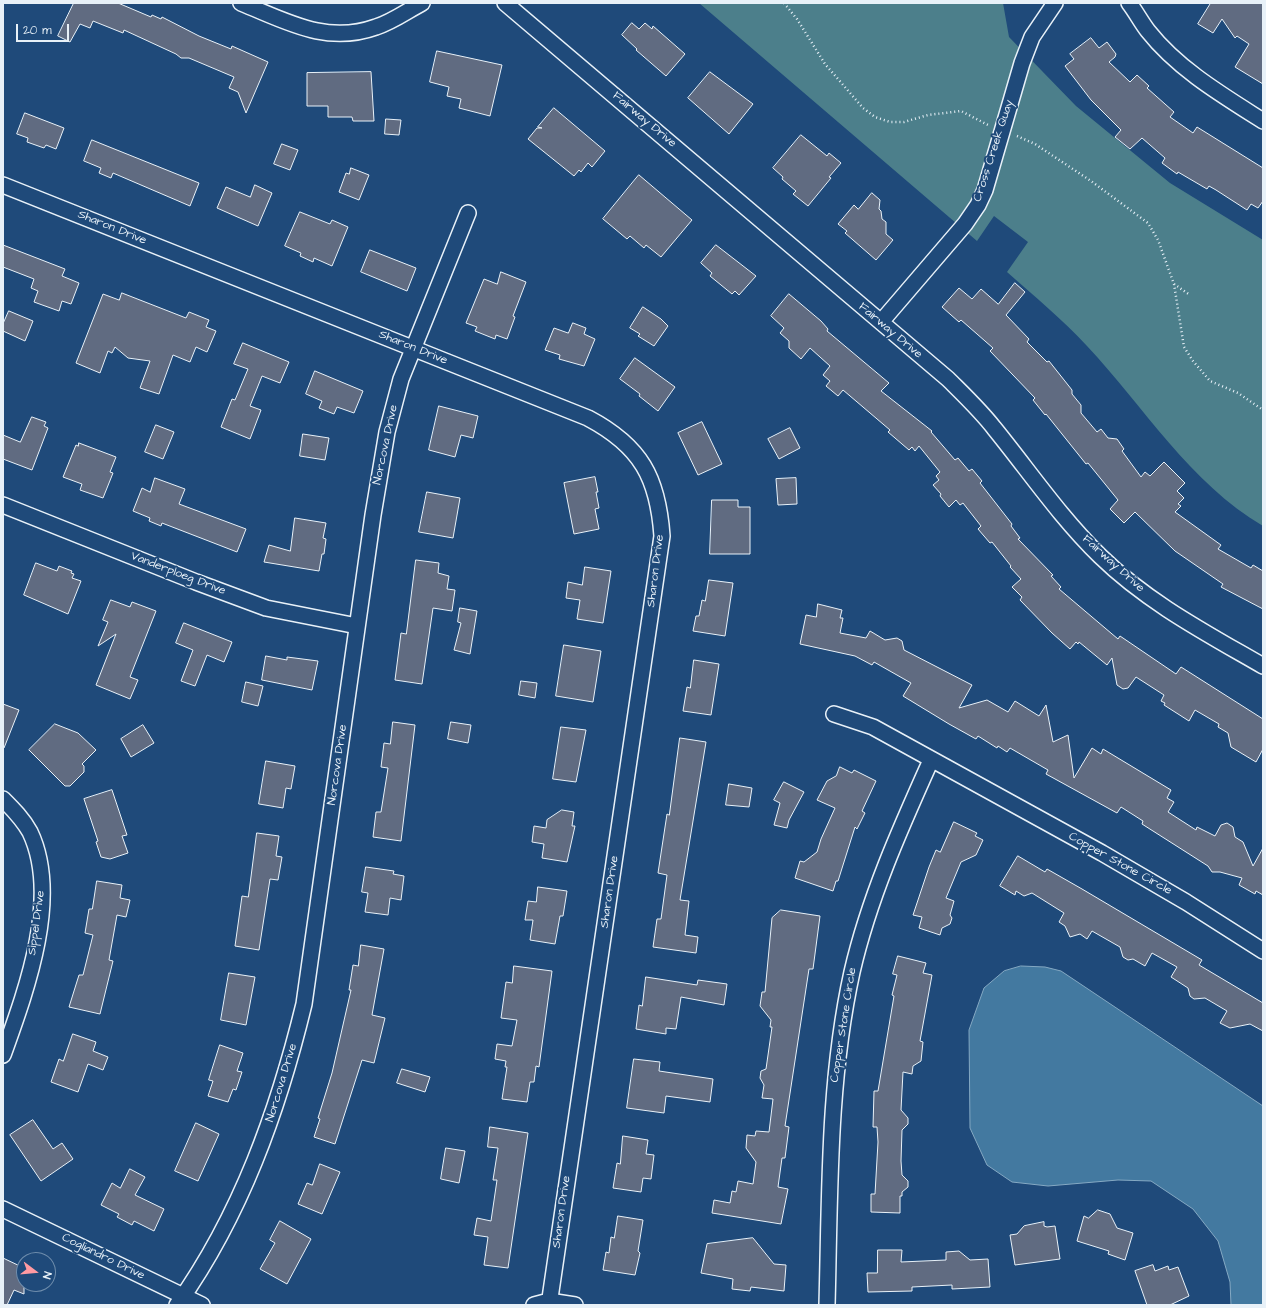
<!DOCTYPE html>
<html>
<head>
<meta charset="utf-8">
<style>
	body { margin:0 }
	#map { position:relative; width:1266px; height:1308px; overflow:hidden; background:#1f4a7a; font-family:"Architects Daughter",sans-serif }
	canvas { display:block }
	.frame { position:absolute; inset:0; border:4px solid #e8f1f8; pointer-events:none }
	.north { position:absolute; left:16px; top:1252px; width:40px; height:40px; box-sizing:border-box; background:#1f4a7a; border:1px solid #6f8dac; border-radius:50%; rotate:106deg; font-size:11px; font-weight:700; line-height:16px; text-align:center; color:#e8f1f8 }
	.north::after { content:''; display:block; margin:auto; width:14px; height:18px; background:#ff9aa2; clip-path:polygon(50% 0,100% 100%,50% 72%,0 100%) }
	.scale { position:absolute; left:16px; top:24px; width:53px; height:18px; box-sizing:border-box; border:2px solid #e8f1f8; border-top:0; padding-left:5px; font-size:12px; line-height:14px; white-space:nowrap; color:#e8f1f8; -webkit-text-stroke:3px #1f4a7a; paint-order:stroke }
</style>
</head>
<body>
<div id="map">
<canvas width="1266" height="1308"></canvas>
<div class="frame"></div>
<div class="north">N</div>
<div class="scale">20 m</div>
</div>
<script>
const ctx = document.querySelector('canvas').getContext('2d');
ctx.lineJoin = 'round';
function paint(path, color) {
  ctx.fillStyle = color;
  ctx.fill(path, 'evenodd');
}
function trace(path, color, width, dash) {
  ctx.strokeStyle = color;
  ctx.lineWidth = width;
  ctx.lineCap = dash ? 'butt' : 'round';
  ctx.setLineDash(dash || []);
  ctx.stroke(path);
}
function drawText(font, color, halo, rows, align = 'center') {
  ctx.font = font + ' "Architects Daughter",sans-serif';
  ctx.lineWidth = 4;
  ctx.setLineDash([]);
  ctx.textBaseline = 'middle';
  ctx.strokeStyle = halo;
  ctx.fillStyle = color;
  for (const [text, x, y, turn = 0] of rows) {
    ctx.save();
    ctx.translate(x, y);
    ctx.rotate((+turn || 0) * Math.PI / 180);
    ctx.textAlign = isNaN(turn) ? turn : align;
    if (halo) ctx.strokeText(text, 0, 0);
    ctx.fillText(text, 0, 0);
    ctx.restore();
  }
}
paint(new Path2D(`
	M699,3H1003L1009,37L1076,106L1170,183L1263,240V526C1190,483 1144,407 1087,346C1063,320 1034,296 1007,272L1028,242L994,216L977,241Z`), '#4c7f8b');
const water = new Path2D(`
	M1021,966L1045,967L1061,971L1263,1106V1305H1231L1230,1282L1218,1241L1193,1209L1151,1181L1118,1180L1048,1186L1012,1182L987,1165L970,1128L969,1030L984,988L1004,971Z`);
paint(water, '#4379a0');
trace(water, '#85a9c3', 1);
const building = new Path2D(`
	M74,3H118L151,17L152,15L161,19L162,17L199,36L231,49L232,46L268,62L246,113L238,92L229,88L234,77L189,58H181L176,54L124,30L123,33L93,21L90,28L80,24L70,42L58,36Z
	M1211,3H1263V84L1235,67L1249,44L1237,36L1235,38L1222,19L1213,33L1198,24Z
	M632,23L639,29L645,23L652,29L653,26L685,54L666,76L636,50L637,49L622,35Z
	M1091,38L1099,48L1107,42L1116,54L1115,57L1109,62L1130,82L1137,75L1149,86L1147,88L1174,112L1170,117L1193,133L1197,127L1263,168V201L1258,208L1251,204L1247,210L1216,190L1209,186L1207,189L1178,172L1177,174L1162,163L1165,158L1142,138L1130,149L1115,137L1121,130L1091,100L1065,66L1074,59L1070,54Z
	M437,51L502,65L490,116L459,108L461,99L447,96L449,87L430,82Z
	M371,72L374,121H353L352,117H328V106H307V73Z
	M710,72L753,104L729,134L688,98Z
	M554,108L605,151L592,167L588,163L581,172L579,170L574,176L528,139L537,128H542L538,127Z
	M25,113L64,128L56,149L46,145L44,148L27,142L28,138L17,134Z
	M386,119L401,120L399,135L385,134Z
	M801,135L827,156L829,153L841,163L829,177L831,178L808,206L793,194L796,191L782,179L783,177L773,168Z
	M92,140L199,183L190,206L113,173L111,178L99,173L101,168L84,161Z
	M282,144L298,150L290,170L274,164Z
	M351,168L369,175L359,200L339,192L346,173L349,174Z
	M639,175L692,220L661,257L646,245L644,248L630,236L627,239L603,219Z
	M255,185L272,193L258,226L217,208L226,187L250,197Z
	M872,193L880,200L879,209L881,211L882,219L886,222V234L893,240L876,260L845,233L847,231L838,224L854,205L858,209Z
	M300,212L330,224L332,220L348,227L332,266L314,258L313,262L300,256L301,253L285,246Z
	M3,245L65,269L62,276L79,283L71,304L62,301L59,311L34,302L38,291L31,288L34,279L3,267Z
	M716,245L756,276L739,295L735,291L732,294L710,276L712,273L701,263Z
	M370,250L416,268L407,291L361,272Z
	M501,272L526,282L513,316L515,317L507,339L496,335L495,339L475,331L477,327L466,323L484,279L497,284Z
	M1015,283L1025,292L1006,315L1029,339L1027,342L1047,362L1049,361L1072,390V394L1081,405V413L1097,432L1101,429L1108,438L1117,439L1124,449L1122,451L1141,477L1145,472L1150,476L1164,462L1185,483L1177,491L1184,498L1178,504L1181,506L1175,512L1221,545L1218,549L1251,568L1253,565L1263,571V609L1221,587L1223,584L1175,551L1135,512L1124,523L1110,509L1118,500L1088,463L1086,464L1046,414L1045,415L1033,400L1035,398L990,351L993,348L961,320L959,322L942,307L959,288L972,299L981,289L998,304Z
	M122,293L186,318L189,312L209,320L206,327L216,331L207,352L196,347L190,362L173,355L159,394L140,388L150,361L128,358L115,347L112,353L108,351L100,373L76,363L103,294L119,300Z
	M789,294L821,321L828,329L827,331L889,383L881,391L932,431L931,432L955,460L958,458L969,471L972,469L982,481L980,483L1012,524L1011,526L1020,538L1018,539L1053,575L1051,576L1061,587L1059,589L1118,639L1120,636L1176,674L1181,667L1263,719V749L1256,762L1231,747L1228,733L1218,727L1219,724L1195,710L1189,721L1164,705L1165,703L1161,701L1164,695L1136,677L1128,688L1123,689L1117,685L1112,658L1107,665L1079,642L1078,644L1076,642L1070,649L1052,633L1020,600L1022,597L1012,587L1021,579L1010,567L1011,566L992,542L990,543L978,529L981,526L963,503L960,505L956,500L949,507L940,496L941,494L933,485L939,480L936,476L940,472L919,446L915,451L912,447L909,450L888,432L890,430L843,390L838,396L826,386L830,381L823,375L830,366L810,348L801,359L789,348V341L780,333L784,328L771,316Z
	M643,307L661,319L668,326L654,346L638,336L640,334L630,328Z
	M9,311L33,321L25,341L3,331V324Z
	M573,323L586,328L584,334L595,339L584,366L559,359L560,355L545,350L554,328L568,333Z
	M243,343L289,362L280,383L262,376L250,406L261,410L250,439L221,427L232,399L235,400L248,369L234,364Z
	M635,358L675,387L658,411L639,396L640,394L620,379Z
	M315,371L363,391L354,413L337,407L334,414L319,408L322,401L306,394Z
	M439,406L478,416L473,438L461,435L455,457L429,450Z
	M32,417L46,422L44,426L48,428L32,470L3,459V435L20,442Z
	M702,422L722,464L698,475L678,433Z
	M156,425L174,432L163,459L145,452Z
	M790,428L800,448L779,459L768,439Z
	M303,434L329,438L325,460L300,456Z
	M79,443L116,457L110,472L113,473L103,498L80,490L82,484L63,477L76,445L78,446Z
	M595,477L598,492H596L599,508L595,509L599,529L574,534L564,483Z
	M155,478L185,489L179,504L246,529L237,552L162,523L161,526L149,521L150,518L133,511L142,488L150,492Z
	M796,478L797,504L778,505L776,479Z
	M427,492L460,498L453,538L419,532Z
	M712,500H738V507H750V554H710Z
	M295,518L326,523L323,538L326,539L324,554H322L319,571L264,562L269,545L290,551Z
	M416,560L439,563L438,573L449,576L447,589L455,590L452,611L433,608L422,684L395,680L401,633L406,634Z
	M36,563L57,571L59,566L72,571L71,573L74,574L72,578L81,581L68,614L24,595Z
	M585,567L611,571L603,623L577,619L580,600L566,598L568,582L582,585Z
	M709,580L733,583L725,636L693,631L696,616H699L702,600L705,601Z
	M111,600L130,607L132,602L156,611L130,677L138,680L130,699L96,685L116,634L98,646L108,622L103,620Z
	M818,604L842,610L840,618H843L840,633L866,638L870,631L885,640L897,638L902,641L904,650L972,685L959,708L987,700L1008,712L1015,701L1039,716L1046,705L1053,742L1068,735L1074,778L1092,748L1101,754L1103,749L1171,790L1167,798L1174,802L1168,812L1196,830L1197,827L1215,836L1221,825L1227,823L1233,827L1235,837L1243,842L1253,866L1263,848V895L1256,891L1255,894L1239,885L1242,878L1220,872H1212L1208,866L1142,824L1143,821L1121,807L1117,813L1046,774L1048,770L1010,748L1007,752L998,746L997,748L978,736L976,739L949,724L903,696L911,683L874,662L872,665L855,656L800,644L806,615L816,617Z
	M460,608L477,611L470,654L454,650L461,623L458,622Z
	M184,623L232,642L224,662L207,655L195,686L181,681L193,650L176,643Z
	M564,645L601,651L593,702L556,696Z
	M266,656L287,660V657L318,661L312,690L262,680Z
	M694,660L719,664L711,715L683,711L687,687L690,688Z
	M521,681L537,683L535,698L519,695Z
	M246,682L263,686L258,706L242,702Z
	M3,704L19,710L4,748H3Z
	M393,722L415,725L401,841L373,837L376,812H381L388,768L381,767L384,743L390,744Z
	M451,722L471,725L468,743L448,739Z
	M55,724L78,733L96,750L82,764L84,766V772L70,786H65L29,750Z
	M143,725L154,743L131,757L121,739Z
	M561,727L586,730L576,782L553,779Z
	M680,738L706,742L680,900L689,901L685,935L698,937L696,953L653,947L657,919H661L667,875L658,873L667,814L669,815Z
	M266,761L295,766L291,789L286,788L283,808L259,804Z
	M840,767L852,773L854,770L876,781L862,811L865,813L857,829L855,827L838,881H836L833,891L795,878L800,861L804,862L817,852L821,839L835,808L817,800L827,781L836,776Z
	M784,782L804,792L789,820L787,828L774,825L780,803L774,800Z
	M729,784L752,788L749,807L726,805Z
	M112,790L127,835L122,836L128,853L110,859L101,857L96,842L98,841L84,799Z
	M562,810L574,812L572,826H575L567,862L542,858L544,844L532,842L534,826L546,828L547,820Z
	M954,822L977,833L975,836L983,840L976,855L961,862L946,898L954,901L950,915L952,918L950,924L942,928L940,935L919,928L922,917L913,915L929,867L936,850L940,852Z
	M257,833L279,836L276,856L282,857L278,880L270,879L259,950L235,946L242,896L248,897Z
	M1018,856L1045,872L1047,869L1082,889L1202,960L1199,965L1263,1003V1031L1250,1024L1230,1028L1220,1023L1227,1011L1205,998L1194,999L1190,996L1188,988L1171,977L1177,967L1152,953L1145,966L1133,959L1128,960L1123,957L1120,947L1092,931L1087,939L1080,934L1070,937L1065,926L1059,922L1064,913L1032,893L1024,896L1016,891L1015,895L1000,886Z
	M366,867L394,871L393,874L404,876L401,900L390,898L388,915L365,912L368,893L362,892Z
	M97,881L122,885L120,898L130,900L126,917L117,915L109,960L113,961L100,1014L69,1007L79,975H83L93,935L85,933L89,909H92Z
	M538,887L567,891L563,916H560L555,944L530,940L533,920H525L528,901L536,902Z
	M781,910L820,916L813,969H809L785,1126L789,1127L785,1158H782L778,1187L788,1189L781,1224L712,1213L714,1200L730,1203L732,1191L736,1192L738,1181L753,1184L756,1162L746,1148L747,1135L755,1136L756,1131L769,1132L773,1099L762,1098L764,1085L760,1078L761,1071L766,1069L772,1027H770L771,1020L760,1006L762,992H765L772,918Z
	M361,945L384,949L372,1015L385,1018L374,1063L362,1060L335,1144L314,1137L320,1119L318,1118L332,1073L351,990H349L353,965L358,966Z
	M898,956L926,963L923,973L932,975L920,1041L923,1042L921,1061L913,1066L912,1074L903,1072L901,1110L908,1118V1124L902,1130L901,1161L902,1175L908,1181V1187L902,1192V1196H900V1213L871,1212V1194H875L878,1142L877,1127H873L874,1091H878L894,996L892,995L897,975L893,974Z
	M514,966L552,971L539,1067L536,1066L534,1082H530L527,1102L502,1099L507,1067H505L506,1061L495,1059L497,1044L512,1046L517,1020L501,1018L506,982L512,983Z
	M229,973L255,977L246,1025L221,1020Z
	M646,977L697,985L698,980L727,984L724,1005L681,997L676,1029L666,1028V1034L636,1029L639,1005L642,1006Z
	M73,1034L96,1042L93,1051L108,1057L103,1070L88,1064L78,1092L51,1082L59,1059L63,1061Z
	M220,1045L243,1053L237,1071L242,1072L236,1090L233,1089L228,1102L208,1096L213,1081L209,1080Z
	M634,1059L660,1062L659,1071L713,1079L710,1102L666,1096L664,1113L627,1108Z
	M402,1069L430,1077L425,1092L397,1083Z
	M33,1120L53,1149L62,1143L73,1159L41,1181L10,1135Z
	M196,1123L219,1134L198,1181L175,1171Z
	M490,1127L528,1133L508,1268L484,1265L488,1237L474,1235L477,1218L491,1221L497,1180H493L498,1148L488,1147Z
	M623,1136L648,1140L646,1154L654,1155L651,1179L643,1178L641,1192L613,1188L617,1163L620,1164Z
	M446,1148L465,1151L459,1183L441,1179Z
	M320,1164L340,1172L322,1214L298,1204L307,1183L312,1185Z
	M130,1169L145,1177L135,1195L164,1209L154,1231L134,1221L132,1225L117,1217L119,1214L101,1205L112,1183L120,1188Z
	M1098,1210L1110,1214L1117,1228L1133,1233L1125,1260L1108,1254L1109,1251L1077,1241L1084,1216L1088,1218Z
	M618,1216L643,1220L638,1251L640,1253L635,1275L603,1270L606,1252L609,1253L611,1237L614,1238Z
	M280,1221L311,1239L287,1284L260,1269L275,1243L270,1240Z
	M1044,1222V1226L1047,1227L1055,1226L1060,1259L1015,1265L1010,1235L1017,1234L1024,1226Z
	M753,1238L774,1264L786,1265L784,1291L751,1287L750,1291L732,1289L733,1279L701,1273L707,1244Z
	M878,1250H902L901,1262L946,1260V1252L959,1251L970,1260L988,1259L990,1287L952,1289V1285L912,1287V1291L868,1292L867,1273H877Z
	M3,1258L24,1268V1294L14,1290L7,1305H3Z
	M1153,1265L1155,1271L1168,1266L1169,1270L1178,1267L1189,1296L1170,1305H1147L1135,1271Z`);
paint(building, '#606b81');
trace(building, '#e8f1f8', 1);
const street = new Path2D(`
	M241,3C286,21 326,45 376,27C392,22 407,11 422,3
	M505,3L948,379C964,395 980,410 994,428C1029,471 1060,517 1100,556C1147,602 1206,633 1263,666
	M1129,3C1136,12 1141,22 1148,31C1178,69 1222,95 1263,121
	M3,185L588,418C641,446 658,478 662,536L549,1305
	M881,322L965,224L978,205L985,190L1022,63L1032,37L1055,3
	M3,505L196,582L266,608L357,626
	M834,714L873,727L1102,853L1186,902L1263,951
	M3,799C13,809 23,819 30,832C61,897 26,991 3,1055
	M3,1209L202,1305
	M177,1305C241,1215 278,1111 304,1004L373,515L387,432L401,379L468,213
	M534,1305L549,1301L575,1305
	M827,1305C830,1194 828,1081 852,972C869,898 900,829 931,760`);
trace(street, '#e8f1f8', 18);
trace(new Path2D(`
	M784,3L797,19L825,64L863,108L875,117L890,122H904L928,115L961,111L988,125
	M1017,136L1035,144L1091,181L1148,223L1158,240L1174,284L1184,347L1193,361L1210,381L1238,393L1263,410
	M1174,284L1190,295`), '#e8f1f8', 2.5, [1, 3]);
trace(street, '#1f4a7a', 15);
drawText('12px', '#e8f1f8', '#1f4a7a', [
	["Fairway Drive",644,120,40],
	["Cross Creek Quay",994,151,-72],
	["Sharon Drive",112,228,22],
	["Fairway Drive",890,331,40],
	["Sharon Drive",413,348,22],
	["Norcova Drive",386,445,-78],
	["Fairway Drive",1113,564,42],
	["Sharon Drive",656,571,-83],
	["Vanderploeg Drive",178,574,21],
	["Norcova Drive",338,765,-82],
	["Copper Stone Circle",1120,864,29],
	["Sharon Drive",610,892,-82],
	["Sippel Drive",37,923,-82],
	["Copper Stone Circle",844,1025,-81],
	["Norcova Drive",282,1083,-73],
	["Sharon Drive",562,1212,-82],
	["Cogliandro Drive",103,1257,26]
]);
</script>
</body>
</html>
